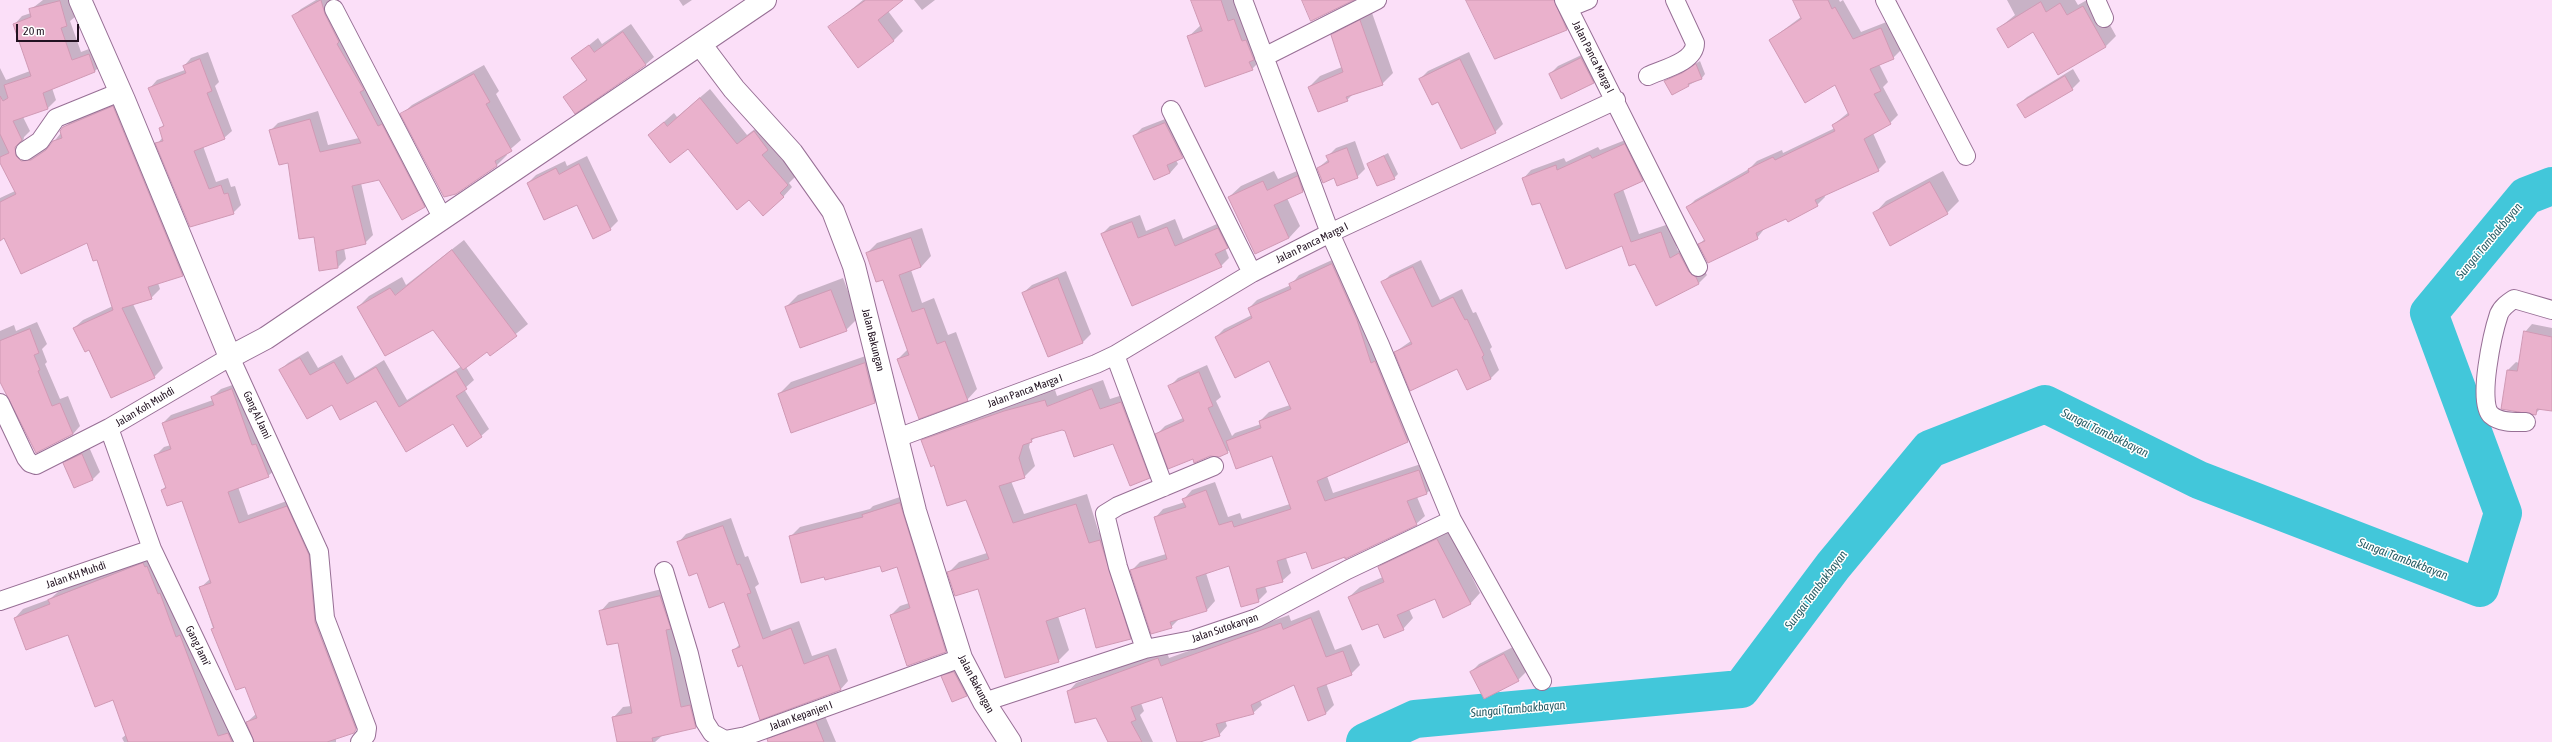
<!DOCTYPE html>
<html>
<head>
<meta charset="utf-8">
<style>
	body { margin:0 }
	#map { position:relative; width:2552px; height:742px; overflow:hidden; background:#fbdff8; font-family:"Asap Condensed",sans-serif }
	canvas { display:block }
	.scale { position:absolute; left:16px; top:24px; width:63px; height:18px; box-sizing:border-box; border:2px solid #221221; border-top:0; padding-left:5px; font-size:12px; line-height:14px; white-space:nowrap; color:#221221; -webkit-text-stroke:3px #fff; paint-order:stroke }
</style>
</head>
<body>
<div id="map">
<canvas width="2552" height="742"></canvas>
<div class="scale">20 m</div>
</div>
<script>
const ctx = document.querySelector('canvas').getContext('2d');
ctx.lineJoin = 'round';
function paint(path, color) {
  ctx.fillStyle = color;
  ctx.fill(path, 'evenodd');
}
function trace(path, color, width, dash) {
  ctx.strokeStyle = color;
  ctx.lineWidth = width;
  ctx.lineCap = dash ? 'butt' : 'round';
  ctx.setLineDash(dash || []);
  ctx.stroke(path);
}
function drawText(font, color, halo, rows, align = 'center') {
  ctx.font = font + ' "Asap Condensed",sans-serif';
  ctx.lineWidth = 3;
  ctx.setLineDash([]);
  ctx.textBaseline = 'middle';
  ctx.strokeStyle = halo;
  ctx.fillStyle = color;
  for (const [text, x, y, turn = 0] of rows) {
    ctx.save();
    ctx.translate(x, y);
    ctx.rotate((+turn || 0) * Math.PI / 180);
    ctx.textAlign = isNaN(turn) ? turn : align;
    if (halo) ctx.strokeText(text, 0, 0);
    ctx.fillText(text, 0, 0);
    ctx.restore();
  }
}
paint(new Path2D(`
	M43,0H70L75,17L70,21L81,52L97,46L103,63L95,71L52,88L56,100L48,108L23,117L30,131L24,137L23,143L40,152L52,144L73,118L122,98L191,266L182,275L158,283L160,289L151,298L133,304L163,368L154,377L89,349L74,328L83,320L113,306L97,259L88,242L5,237L0,239V198L15,191L0,161V68L6,80L30,71L14,25L22,16L31,13L30,10Z
	M316,0H331L432,199L425,207L380,179L361,183L373,235L365,243L344,248L346,259L338,267L320,269L315,236L288,162L271,130L278,123L318,111L328,145L359,138L293,16L301,9Z
	M679,0H692L683,6Z
	M863,0H901L888,11L903,31L893,41L830,27Z
	M914,0H935L922,10Z
	M1192,0H1235L1262,59L1252,69L1188,37L1201,25Z
	M1467,0H1563L1574,22L1567,29L1496,58Z
	M1794,0H1839L1840,2L1843,0L1861,32L1889,21L1901,50L1893,58L1879,64L1888,82L1883,87L1898,115L1890,123L1873,133L1886,162L1878,170L1824,194L1825,197L1817,205L1765,228L1757,238L1699,244L1705,239L1687,208L1695,200L1749,169L1757,161L1782,150L1783,153L1835,128L1833,125L1849,112L1836,84L1770,40L1801,17Z
	M2007,0H2075L2078,5L2087,0H2096L2116,36L2106,46L2034,30L1998,29L2015,15Z
	M1371,10L1393,73L1382,84L1353,94L1347,100L1309,87L1320,76L1342,67L1332,35L1343,24Z
	M631,24L654,57L645,65L565,97L587,79L573,58L598,38L602,44Z
	M1590,51L1601,74L1593,82L1550,74L1558,66Z
	M208,52L219,82L215,86L232,131L224,138L203,146L216,182L228,178L231,187L235,186L241,205L233,213L157,144L163,137L160,129L164,124L150,88L157,80L185,70L184,66L191,58Z
	M1469,52L1503,124L1495,132L1420,79L1428,71Z
	M1700,61L1705,74L1702,78L1689,85L1666,81Z
	M484,65L499,91L496,94L521,140L506,153L507,155L497,165L450,196L402,114L412,105Z
	M2073,69L2080,81L2072,89L2018,105L2027,97Z
	M710,89L747,135L764,122L797,175L789,183L792,187L783,197L749,198L688,147L649,135L674,113L677,117Z
	M1173,116L1191,149L1176,160L1178,164L1170,173L1134,136L1142,128Z
	M1633,137L1651,172L1643,180L1623,189L1639,234L1669,224L1678,251L1688,246L1707,275L1699,283L1656,304L1636,263L1623,245L1540,201L1523,179L1531,170L1564,158L1566,162L1598,147L1600,150Z
	M1355,141L1365,169L1357,177H1335L1318,168L1329,159L1328,156L1336,148Z
	M1388,153L1398,174L1394,178L1368,164Z
	M587,156L618,221L610,229L577,204L528,183L536,175L565,161L567,166Z
	M1309,166L1314,180L1303,191L1287,198L1300,226L1289,238L1229,197L1241,186L1274,171L1278,179Z
	M1943,171L1959,201L1947,213L1874,214L1886,201Z
	M1140,215L1146,231L1175,219L1183,239L1226,220L1235,239L1225,248L1229,258L1221,266L1102,234L1110,226Z
	M922,228L931,256L921,267L911,270L922,303L934,298L948,335L956,332L977,389L967,400L898,359L908,349L884,279L867,253L877,243Z
	M464,240L528,324L490,355L487,351L466,367L474,380L464,389L489,429L481,436L453,423L407,450L376,399L280,370L288,363L308,351L318,368L342,355L355,378L384,360L407,400L462,366L433,329L358,307L369,296L402,277L406,285Z
	M1341,256L1416,432L1408,441L1327,476L1333,493L1427,462L1435,485L1427,493L1417,497L1425,516L1416,524L1345,556L1306,550L1286,558L1291,573L1282,581L1265,586L1267,592L1258,601L1230,565L1206,573L1215,601L1207,610L1180,618L1171,627L1131,571L1140,562L1166,554L1155,518L1163,509L1185,502L1184,499L1192,490L1215,482L1228,517L1240,513L1242,519L1290,504L1272,455L1230,450L1227,452L1193,458L1157,434L1165,426L1183,418L1170,386L1178,378L1207,365L1221,397L1216,401L1232,436L1235,433L1261,424L1260,421L1269,412L1290,405L1270,359L1216,337L1224,329L1252,315L1249,308L1257,300L1291,285L1299,275Z
	M1421,260L1440,300L1462,289L1473,313L1476,312L1492,347L1490,349L1499,370L1491,378L1467,389L1458,368L1395,352L1411,341L1382,283L1390,275Z
	M1066,271L1091,334L1083,342L1048,355L1023,293L1032,285Z
	M843,278L858,318L846,330L786,307L798,295Z
	M37,322L47,344L42,349L47,362L45,364L60,399L68,396L80,426L73,434L36,452L0,379V331L14,325L16,331Z
	M2532,324L2552,328V410L2541,408L2535,414L2502,408L2508,370L2516,362L2519,363L2525,332Z
	M877,352L887,390L875,402L779,394L791,382Z
	M1103,380L1110,399L1132,392L1159,467L1149,477L1114,443L1062,428L1036,437L1030,442L1029,447L1035,466L1024,477L1011,481L1024,514L1087,494L1099,533L1111,530L1141,628L1130,638L1086,607L1058,616L1069,650L1058,661L979,588L948,573L959,562L987,553L966,499L935,464L922,440L933,430L1015,401L1055,390L1057,396Z
	M241,382L277,468L268,476L238,487L248,515L295,498L317,546L323,613L364,721L355,730L336,737V742H254L247,722L256,714L246,685L225,658L223,659L200,588L210,579L182,500L162,490L167,485L156,455L164,447L171,445L163,423L171,415L213,400L212,397L221,389Z
	M89,447L100,472L92,480L65,463L73,455Z
	M909,494L955,642L946,651L891,615L900,606L909,603L897,566L880,565L790,537L800,527L870,509L873,506Z
	M731,518L745,557L748,556L759,584L755,587L771,631L799,621L812,656L836,648L848,681L840,690L742,664L733,651L740,644L725,601L697,572L678,543L686,534Z
	M1448,529L1480,593L1470,604L1435,598L1409,609L1413,618L1403,629L1379,622L1349,597L1360,587L1383,577L1379,567L1390,557Z
	M152,555L188,628L227,729L237,725L248,742H124L122,738L127,734L113,699L68,633L15,618L23,609L50,599L58,592Z
	M670,587L705,717L696,727L663,735L655,742H618L614,717L623,707L631,706L619,641L600,612L609,602Z
	M1319,610L1335,650L1351,644L1360,665L1351,674L1326,683L1334,705L1326,713L1295,684L1260,700L1262,705L1253,713L1225,720L1227,726L1219,735L1197,742H1178L1163,695L1141,703L1144,711L1140,715L1153,742H1109L1096,717L1068,692L1076,683L1166,650L1169,658L1289,615L1291,621Z
	M1513,647L1526,672L1518,680L1471,672L1479,664Z
	M958,668L970,691L966,695L942,677Z
	M825,716L836,742H769L768,740L777,732Z`), '#0003');
trace(new Path2D(`
	M1365,742L1415,719L1741,689L1833,566L1930,449L2045,404L2199,480L2480,588L2503,513L2429,313L2526,196L2552,186`), '#42c7da', 38);
const building = new Path2D(`
	M321,0L325,14L339,42L337,44L364,90L360,92L378,126L382,124L425,207L402,220L379,180L352,186L366,244L336,251L338,268L319,271L314,237L299,239L288,163L279,165L269,130L310,119L320,152L361,143L292,16Z
	M866,0H903L878,20L894,41L858,68L828,27Z
	M1191,0H1221L1228,21L1234,19L1242,41L1246,40L1254,60L1249,62L1253,70L1205,87L1187,36L1202,31Z
	M1302,0H1354L1311,21Z
	M1466,0H1554L1567,30L1495,59Z
	M1793,0H1828L1832,9L1835,7L1853,39L1881,28L1894,59L1870,69L1881,91L1874,94L1891,124L1864,139L1879,171L1815,200L1818,206L1788,222L1786,219L1756,233L1758,239L1708,263L1698,244L1705,241L1686,207L1749,172L1748,169L1773,157L1775,160L1835,131L1832,125L1849,115L1835,85L1805,103L1769,40L1801,19Z
	M60,1L67,26L61,28L72,60L89,54L95,72L43,93L48,109L13,121L22,140L15,147L16,156L21,161L31,160L46,150L53,141L62,138L60,131L63,127L113,106L183,276L148,287L152,299L122,308L155,378L111,398L89,350L85,352L73,328L113,310L97,260L93,261L87,243L21,274L4,238L0,241V202L16,194L0,163V157L9,153L0,134V96L3,101L8,98L4,85L31,76L13,24L31,17L29,9Z
	M2041,2L2046,12L2060,3L2067,15L2083,6L2106,47L2058,75L2033,32L2008,48L1997,29Z
	M1360,20L1383,85L1346,97L1348,101L1318,112L1308,87L1343,72L1331,35Z
	M623,32L646,65L575,114L563,97L587,80L571,58L589,45L594,52Z
	M1581,58L1594,83L1561,99L1549,74Z
	M200,59L212,91L207,93L225,139L194,151L209,189L221,185L224,194L228,193L234,214L190,227L155,143L163,141L159,128L164,126L148,88L186,73L183,66Z
	M1460,59L1496,133L1461,149L1438,102L1432,105L1419,79Z
	M1696,64L1702,79L1688,84L1689,86L1672,95L1664,81L1682,73Z
	M474,74L490,102L486,104L512,151L495,161L497,166L456,194L444,197L400,114Z
	M2065,76L2073,90L2025,118L2017,105Z
	M700,98L737,144L754,131L768,150L762,155L788,185L780,193L784,197L763,216L749,200L737,210L688,149L670,163L648,135L664,122L667,126Z
	M1165,123L1183,158L1167,165L1170,173L1154,180L1133,136Z
	M1625,144L1643,181L1614,194L1631,242L1661,232L1670,258L1679,253L1689,272L1696,277L1699,284L1656,306L1635,264L1629,266L1622,246L1566,269L1540,203L1532,205L1522,178L1556,165L1557,170L1590,155L1592,158Z
	M1347,148L1358,178L1337,186L1334,178L1323,183L1317,168L1329,162L1326,156Z
	M1384,156L1395,179L1377,186L1367,164Z
	M579,164L611,230L593,239L577,205L544,220L527,183L556,168L559,174Z
	M1298,176L1303,192L1274,205L1289,238L1255,254L1228,197L1263,181L1267,190Z
	M1930,182L1948,214L1890,246L1873,213Z
	M1132,222L1138,238L1167,227L1175,246L1218,228L1228,248L1215,254L1222,267L1132,306L1101,234Z
	M911,238L921,267L899,275L912,312L924,308L937,344L945,341L968,401L919,419L897,359L909,355L883,280L876,282L866,253Z
	M452,250L517,336L490,356L487,352L463,370L433,330L385,356L357,307L390,288L395,295Z
	M1332,264L1357,320L1371,363L1375,361L1408,442L1317,481L1325,501L1419,470L1427,494L1407,501L1417,525L1345,559V557L1312,569L1306,552L1277,561L1283,582L1256,589L1259,602L1241,607L1229,566L1196,577L1207,611L1170,622L1172,628L1151,634L1130,570L1167,559L1154,517L1186,507L1182,499L1206,490L1219,525L1232,521L1234,527L1291,509L1272,456L1236,469L1226,441L1261,428L1259,421L1291,409L1269,361L1235,378L1215,337L1252,318L1248,308L1291,289L1289,284Z
	M1413,267L1432,307L1453,297L1465,320L1467,319L1484,355L1482,357L1491,379L1467,390L1457,369L1410,391L1394,352L1412,344L1381,282Z
	M1058,278L1083,343L1048,357L1022,293Z
	M831,290L847,331L800,348L785,307Z
	M30,329L39,353L34,355L40,370L38,371L52,406L60,403L73,434L36,453L0,382V341Z
	M2524,331L2552,337V411L2537,409L2536,415L2501,409L2507,370L2517,371Z
	M300,358L310,375L334,362L347,384L376,367L399,407L456,371L467,389L456,396L482,437L467,447L453,424L406,452L376,401L340,420L332,405L307,419L279,370Z
	M865,363L875,403L791,433L778,394Z
	M1199,372L1213,406L1208,408L1228,453L1219,457L1210,456L1194,463L1193,459L1168,469L1155,434L1184,421L1168,386Z
	M232,389L252,445L256,444L269,477L228,492L239,523L287,506L309,555L315,622L356,729L354,733L327,742H254L246,722L257,718L245,687L236,690L211,629L214,628L199,587L211,583L182,501L167,506L161,490L166,488L154,455L171,449L162,423L214,405L211,397Z
	M1092,389L1100,409L1121,402L1150,478L1130,486L1113,444L1074,457L1065,431L1062,430L1031,439L1032,442L1023,445L1019,458L1025,478L999,486L1013,523L1076,504L1089,543L1100,540L1131,639L1096,648L1085,608L1046,621L1059,662L1005,678L978,589L955,596L947,572L989,559L966,500L947,506L934,465L931,467L921,440L1004,411L1045,400L1047,406Z
	M82,454L93,480L74,488L63,463Z
	M900,503L946,652L907,666L890,615L910,608L897,567L882,572L880,566L825,580L824,577L801,583L789,536L863,517L862,515Z
	M723,526L737,565L740,564L751,593L747,594L763,639L791,628L804,664L828,655L841,690L760,720L742,665L738,667L732,650L740,647L724,602L709,608L697,573L689,576L677,542Z
	M1437,539L1471,604L1443,618L1435,599L1397,615L1404,630L1384,638L1378,624L1362,630L1348,597L1384,582L1378,567Z
	M143,563L145,567L147,566L158,594L160,593L176,637L180,635L218,736L228,733L232,742H128L113,700L95,707L68,635L26,650L14,618L50,604L48,600Z
	M660,596L671,629L666,630L681,707L690,705L696,728L652,738L653,742H617L612,717L632,713L618,643L607,645L599,611Z
	M1311,618L1326,657L1343,651L1352,675L1317,688L1326,714L1308,721L1294,685L1251,705L1254,714L1216,724L1220,736L1200,742H1177L1162,697L1131,707L1136,720L1131,722L1142,742H1108L1096,718L1075,723L1067,691L1158,658L1161,666L1281,623L1283,629Z
	M1504,654L1519,681L1484,699L1470,672Z
	M954,672L967,696L952,702L941,676Z
	M816,722L824,742H768L767,739Z`);
paint(building, '#eab1cc');
trace(building, '#d099b4', 1);
const minor = new Path2D(`
	M1243,0L1330,233L1380,345L1452,520L1542,681
	M1564,0L1698,267
	M1885,0L1966,156
	M2096,0L2104,18
	M1568,8L1588,0
	M334,9L443,219
	M1264,57L1377,0
	M1648,76C1663,69 1695,62 1695,43L1675,0
	M1171,110L1252,273
	M25,151L40,141L56,118L120,92
	M1115,355L1164,487
	M0,403L26,458L30,463L36,465L109,428
	M2526,422C2515,422 2500,423 2491,415C2477,402 2493,332 2499,314C2502,307 2508,303 2514,299L2552,310
	M897,438L1096,364L1115,355L1252,273L1330,233L1616,100
	M664,571L689,654L705,722L712,733L725,740L746,736L961,658
	M0,601L152,549
	M1145,649L1118,567L1105,514L1118,506L1214,466
	M984,702L1145,649L1192,640L1257,618L1347,570L1452,520
	M244,742L152,549L109,428L230,357L319,552L325,618L367,728L366,735L360,742`);
const secondary = new Path2D(`
	M80,0L124,100L230,357L266,338L765,0
	M700,44L734,89L792,153L833,211L854,266L915,511L961,658L984,702L1010,742`);
trace(minor, '#976f95', 20);
trace(secondary, '#976f95', 24);
trace(minor, '#fff', 18);
trace(secondary, '#fff', 22);
drawText('11px', '#221221', '#fff', [
	["Jalan Panca Marga I",1593,57,63],
	["Jalan Panca Marga I",1312,243,-26],
	["Jalan Bakungan",873,340,76],
	["Jalan Panca Marga I",1025,391,-20],
	["Jalan Koh Muhdi",145,407,-31],
	["Gang Al Jami",257,415,65],
	["Jalan KH Muhdi",76,575,-19],
	["Jalan Sutokaryan",1225,628,-19],
	["Gang Jami'",198,646,64],
	["Jalan Bakungan",976,684,62],
	["Jalan Kepanjen I",801,716,-20]
]);
drawText('italic 12px', '#265c64', '#fff', [
	["Sungai Tambakbayan",2489,241,-50],
	["Sungai Tambakbayan",2105,433,26],
	["Sungai Tambakbayan",2403,559,21],
	["Sungai Tambakbayan",1816,590,-53],
	["Sungai Tambakbayan",1518,709,-5]
]);
</script>
</body>
</html>
